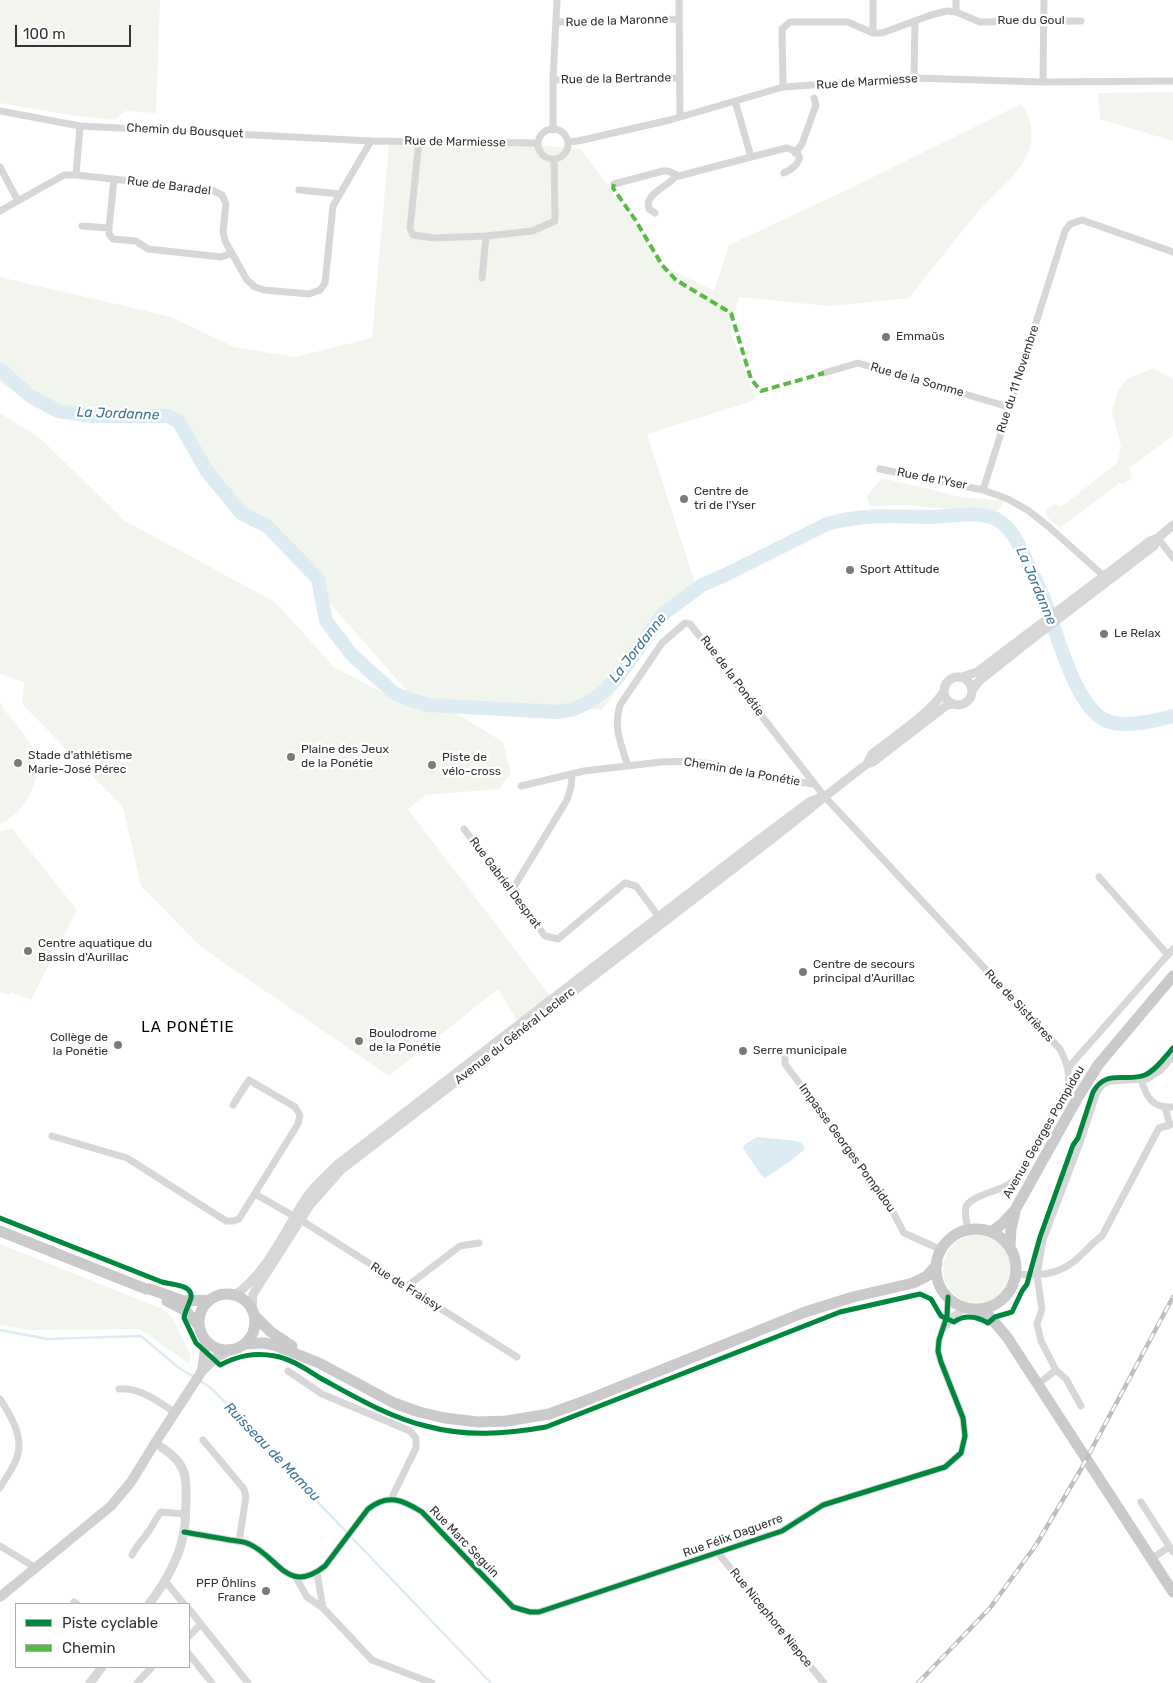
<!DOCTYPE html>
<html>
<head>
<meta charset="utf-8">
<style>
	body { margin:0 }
	#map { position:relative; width:1173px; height:1683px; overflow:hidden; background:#fff; font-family:Rubik,sans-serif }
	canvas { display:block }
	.legend { position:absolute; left:15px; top:1603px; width:175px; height:65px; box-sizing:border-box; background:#fff; border:1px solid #adadad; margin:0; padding:6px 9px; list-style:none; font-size:15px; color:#333 }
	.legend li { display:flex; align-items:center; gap:10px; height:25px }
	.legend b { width:25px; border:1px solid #adadad }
	.scale { position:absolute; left:15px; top:25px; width:116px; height:22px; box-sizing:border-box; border:2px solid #333; border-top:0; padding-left:6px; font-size:15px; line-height:18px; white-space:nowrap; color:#333; -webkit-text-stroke:4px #fff; paint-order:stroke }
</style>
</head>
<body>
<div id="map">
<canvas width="1173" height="1683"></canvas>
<ul class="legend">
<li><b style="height:6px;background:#00873e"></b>Piste cyclable</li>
<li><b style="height:6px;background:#58b947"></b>Chemin</li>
</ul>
<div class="scale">100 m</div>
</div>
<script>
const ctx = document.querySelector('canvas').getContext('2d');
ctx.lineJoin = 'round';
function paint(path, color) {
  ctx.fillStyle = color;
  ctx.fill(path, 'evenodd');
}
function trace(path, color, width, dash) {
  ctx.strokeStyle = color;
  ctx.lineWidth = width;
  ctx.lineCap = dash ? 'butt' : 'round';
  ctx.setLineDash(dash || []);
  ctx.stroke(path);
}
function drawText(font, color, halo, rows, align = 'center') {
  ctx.font = font + ' Rubik,sans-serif';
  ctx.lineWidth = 5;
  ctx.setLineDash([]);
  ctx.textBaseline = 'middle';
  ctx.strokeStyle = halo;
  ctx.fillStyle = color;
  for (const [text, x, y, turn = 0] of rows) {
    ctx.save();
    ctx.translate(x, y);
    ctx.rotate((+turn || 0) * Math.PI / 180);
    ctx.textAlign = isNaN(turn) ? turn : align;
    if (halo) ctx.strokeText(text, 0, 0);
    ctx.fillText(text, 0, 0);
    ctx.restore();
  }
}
paint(new Path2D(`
	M0,0H160L156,113L125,111L115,120L70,115L0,103Z
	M1173,92V141L1100,119L1098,93Z
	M1021,104C1033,120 1035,138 1026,157C1017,176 1000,188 986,203C959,233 935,266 909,298L829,306L739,297L730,331L756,400L647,434L695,583L602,710L416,701L326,599L317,574L271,525L242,510L217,481L196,438L170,414L33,404L0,382V277L171,317L234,347L295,357L372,338L389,144L534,145L581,149L636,225L661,265L714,291L729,245L847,190Z
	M1154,368L1173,379V436L1129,468L1132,478L1123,484L1119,483L1060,528L1048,518L1046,511L1054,504L1061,507L1117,463L1121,447L1112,411L1118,391L1128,378Z
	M0,413L40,438L125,521L275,602L334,667L406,705L449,709L503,742L511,773L499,789L425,795L408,809L551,997L518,1022L498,989L389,1076L201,947L141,886L123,807L22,704L24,682L0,674Z
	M882,478L961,497L1004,501L997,513L903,505L870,506L867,496Z
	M0,702C7,717 21,728 30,743C48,772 28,810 0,825Z
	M12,828L77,910L31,1000L11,992L9,995L1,992L0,993V832Z
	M943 1269a34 34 0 1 1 68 0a34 34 0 1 1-68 0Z
	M0,1244L162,1309L171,1316L191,1356L188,1363L140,1329L30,1330L0,1325Z`), '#f1f5ed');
paint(new Path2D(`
	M757,1137L797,1141L803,1144L805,1149L792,1160L765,1178L761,1175L743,1148L744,1145Z`), '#ddebf3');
trace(new Path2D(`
	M0,1330L47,1339L141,1336L179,1368L194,1377
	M199,1380L211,1388L224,1401L290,1473L491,1683`), '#ddebf3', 2.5);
trace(new Path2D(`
	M0,369L30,396L58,411L94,416H168L179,422L206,470L241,513L267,526L318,579L326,621L352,655L394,693L411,700L429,705L558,712L574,709L591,701L604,691L618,677L664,613L702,585L725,575L827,524C860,514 894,516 929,517C950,517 976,510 996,519C1013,528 1021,548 1028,565C1035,579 1043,594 1048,610C1058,638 1078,714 1110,722C1126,727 1157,721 1173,716`), '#ddebf3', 14);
trace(new Path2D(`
	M679,0L680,117
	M873,0V33
	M956,0V12
	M556,22L679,19
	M914,78L915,22
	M553,80L680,78
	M1043,82L1044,0
	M783,87L782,29L790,22H848L873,33H882L931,15L947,11L956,12L980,22L1081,21
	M735,101L751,157L786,148C808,153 799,166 784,173
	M0,111L80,126L371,141L538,143
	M538 144a15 15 0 1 1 30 0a15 15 0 1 1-30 0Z
	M553,130V80L557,0
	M419,141L410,228L413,235L434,238L486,236L532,231L555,221L554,159
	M568,142L578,141L670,120L783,87L914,78L1043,82L1173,81
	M795,153L802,144L816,105L814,98
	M0,167L18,201
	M76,175L80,126
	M114,179L109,228V234L113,239L136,241L148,249L221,257L232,253
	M614,184L663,171H668L679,176L751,157
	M299,190L340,194
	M0,211L64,175H76L212,190L222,195L226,204L223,231L225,241L247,280L255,287L264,290L309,294L320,290L325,283L333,206L371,141
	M655,213L649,209C644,193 668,187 676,176
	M82,226L109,228
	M482,278L486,236
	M824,373L858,363L1009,407
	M880,469L983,490
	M1158,538L1173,558
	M1106,578L1049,527L1029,511L1008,499L983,490L1065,231L1070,224L1082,220L1173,252
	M628,766C621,744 613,728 620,705L662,643L685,623L690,624L824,796L1060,1049C1068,1065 1072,1077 1065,1094L1019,1174C1015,1180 1010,1184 1004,1187C995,1191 970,1197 966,1207C964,1213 967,1223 968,1230
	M521,786L584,771L661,762L691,761L711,764L750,775L814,784
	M464,829L545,936L558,939L625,883L636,886L659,917
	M1099,877L1168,955
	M511,892L567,800L571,787L572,774
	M785,1055V1064L885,1197L904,1233L942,1250
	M1068,1068L1173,949
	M1141,1080C1147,1098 1152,1108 1173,1107
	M52,1136L127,1158L226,1221H233L239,1219L298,1124L300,1115L295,1107L249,1080L233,1105
	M255,1194L304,1222L517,1357
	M1016,1274C1040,1276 1061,1275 1079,1257C1087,1250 1093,1242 1102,1236L1159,1128L1170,1125L1165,1107
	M406,1287L460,1246L479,1243
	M947,1325L953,1316L967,1308
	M288,1371L322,1394L410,1431L416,1438V1448L393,1495V1499
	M1038,1384L1056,1370
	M119,1389C139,1387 160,1402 175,1413
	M0,1399C11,1416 24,1437 17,1457C14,1468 5,1478 0,1488
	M1081,1406L1066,1379L1056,1370L1041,1341L1037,1324L1042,1309L1037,1275L1043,1240L1081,1140L1097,1092L1103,1084L1110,1081L1147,1079L1161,1070L1173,1056
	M203,1440L244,1489L246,1497L239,1542
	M1141,1502L1173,1552
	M184,1532C199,1535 215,1537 230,1540C236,1541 244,1541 249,1544C278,1556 287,1596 325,1566L368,1509C388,1493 403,1500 422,1512L513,1607L530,1612H539L782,1531L823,1505L945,1467L961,1453L965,1436L963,1418L941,1362L938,1351L939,1340L947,1316L948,1297
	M0,1546L36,1568
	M718,1553L824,1683
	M132,1555C137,1545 142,1541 148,1532C153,1526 156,1518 161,1512L185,1514
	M1151,1559L1169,1547
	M317,1573L323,1608
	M295,1576L307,1597L323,1608L372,1660L432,1683
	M165,1581L184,1604
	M74,1602L77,1604
	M189,1609L248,1683
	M189,1636L201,1624
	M189,1654L212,1683
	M137,1683L152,1667`), '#d7d7d7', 7);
trace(new Path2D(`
	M962,677L977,672L1150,541L1158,538L1173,525
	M944 691a14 14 0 1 1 28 0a14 14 0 1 1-28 0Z
	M972,691L979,681L1032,639L1154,546L1158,538
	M867,764L872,754C892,738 932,712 944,691
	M235,1295C268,1272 284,1231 306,1198C315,1185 327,1175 338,1164L749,847L809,802L819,798
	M252,1312L253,1294L257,1288L310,1205L341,1170L763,846C798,819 832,790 867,764L873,762L947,705L954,704
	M149,1604C165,1583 180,1557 184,1531C186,1522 185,1513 186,1504C186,1494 187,1482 184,1473C180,1459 166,1450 155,1443
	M90,1683L102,1667`), '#d7d7d7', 9);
trace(new Path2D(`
	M202,1371L206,1340
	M0,1597L111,1506L131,1482L155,1443L202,1371L214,1359L231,1349`), '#d0d0d0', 10);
trace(new Path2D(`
	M936 1269a40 40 0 1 1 80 0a40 40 0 1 1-80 0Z
	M0,1231L146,1289H150L183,1301L209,1300
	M991,1232L1002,1224L1015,1210L1078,1097L1098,1065L1173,976
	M1010,1247L1011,1229L1015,1212
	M199 1322a28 28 0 1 1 56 0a28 28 0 1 1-56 0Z
	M167,1301L186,1311L199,1326
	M973,1309L990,1317L1007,1337L1173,1592
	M254,1315L271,1332L292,1346
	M244,1344L264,1343L274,1345L319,1363L394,1403L419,1412L445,1418L478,1422L507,1421L549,1414L582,1402L805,1312L853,1297L913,1283L927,1276L937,1264`), '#cacaca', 11);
const rail = new Path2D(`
	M918,1683L990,1608L1036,1545L1080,1471L1173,1297`);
trace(rail, '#bebebe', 4.5);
trace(rail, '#fff', 2.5, [8]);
trace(new Path2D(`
	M614,184L613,188L636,221L662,265L676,280L731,313L751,379L761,391L824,373`), '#58b947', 4, [8, 4]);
trace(new Path2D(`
	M0,1218L162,1282C172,1285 193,1284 191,1298C189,1305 185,1311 184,1318L196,1343L220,1365C238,1356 254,1352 275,1356C292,1359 307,1370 322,1379C355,1397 389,1417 426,1426C466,1437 506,1434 546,1427L840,1312L920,1294L931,1299L941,1316L954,1322C965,1314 976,1316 988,1323L995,1317L1012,1312L1022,1291L1027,1284L1040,1237L1073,1145L1078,1138L1093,1092C1107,1068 1125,1083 1145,1075C1156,1070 1165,1057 1173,1048
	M184,1532C199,1535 215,1537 230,1540C236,1541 244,1541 249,1544C278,1556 287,1596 325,1566L368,1509C388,1493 403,1500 422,1512L513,1607L530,1612H539L782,1531L823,1505L945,1467L961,1453L965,1436L963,1418L941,1362L938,1351L939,1340L947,1316L948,1297`), '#00873e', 5);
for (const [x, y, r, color] of [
	[886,337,5,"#7a7a7a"],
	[684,499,5,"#7a7a7a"],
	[850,570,5,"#7a7a7a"],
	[1104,634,5,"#7a7a7a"],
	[291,757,5,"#7a7a7a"],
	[18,763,5,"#7a7a7a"],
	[432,765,5,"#7a7a7a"],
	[28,951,5,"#7a7a7a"],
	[803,972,5,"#7a7a7a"],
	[359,1041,5,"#7a7a7a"],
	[118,1045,5,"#7a7a7a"],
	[743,1051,5,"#7a7a7a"],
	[266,1591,5,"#7a7a7a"]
]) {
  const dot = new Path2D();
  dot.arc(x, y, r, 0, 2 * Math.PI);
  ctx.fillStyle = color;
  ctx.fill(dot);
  trace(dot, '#fff', 2);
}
drawText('12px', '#333', '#fff', [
	["Rue de la Maronne",617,21,-2],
	["Rue du Goul",1031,21],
	["Rue de la Bertrande",616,79,-1],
	["Rue de Marmiesse",867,82,-4],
	["Chemin du Bousquet",185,131,3],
	["Rue de Marmiesse",455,142,1],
	["Rue de Baradel",169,186,7],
	["Rue du 11 Novembre",1018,379,-72],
	["Rue de la Somme",917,380,16],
	["Rue de l'Yser",932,479,11],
	["Rue de la Ponétie",732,676,53],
	["Chemin de la Ponétie",742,772,10],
	["Rue Gabriel Desprat",505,883,53],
	["Rue de Sistrières",1019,1006,47],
	["Avenue du Général Leclerc",515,1036,-38],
	["Avenue Georges Pompidou",1044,1132,-60],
	["Impasse Georges Pompidou",847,1148,54],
	["Rue de Fraissy",406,1287,32],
	["Rue Félix Daguerre",733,1536,-20],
	["Rue Marc Seguin",464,1542,46],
	["Rue Nicephore Niepce",771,1618,51]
]);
drawText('12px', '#333', '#fff', [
	["Emmaüs",896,337],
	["Centre de",694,492],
	["tri de l'Yser",694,506],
	["Sport Attitude",860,570],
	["Le Relax",1114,634],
	["Plaine des Jeux",301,750],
	["de la Ponétie",301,764],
	["Stade d'athlétisme",28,756],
	["Marie-José Pérec",28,770],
	["Piste de",442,758],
	["vélo-cross",442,772],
	["Centre aquatique du",38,944],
	["Bassin d'Aurillac",38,958],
	["Centre de secours",813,965],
	["principal d'Aurillac",813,979],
	["Boulodrome",369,1034],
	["de la Ponétie",369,1048],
	["Collège de",108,1038,"right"],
	["la Ponétie",108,1052,"right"],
	["Serre municipale",753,1051],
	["PFP Öhlins",256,1584,"right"],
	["France",256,1598,"right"]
], 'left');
drawText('italic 14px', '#3f7597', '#fff', [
	["La Jordanne",118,414,2],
	["La Jordanne",1036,586,67],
	["La Jordanne",638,648,-52],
	["Ruisseau de Mamou",272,1452,46]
]);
ctx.letterSpacing = '1px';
drawText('15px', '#000', '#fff', [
	["LA PONÉTIE",188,1028]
]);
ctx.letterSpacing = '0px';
</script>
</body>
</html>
